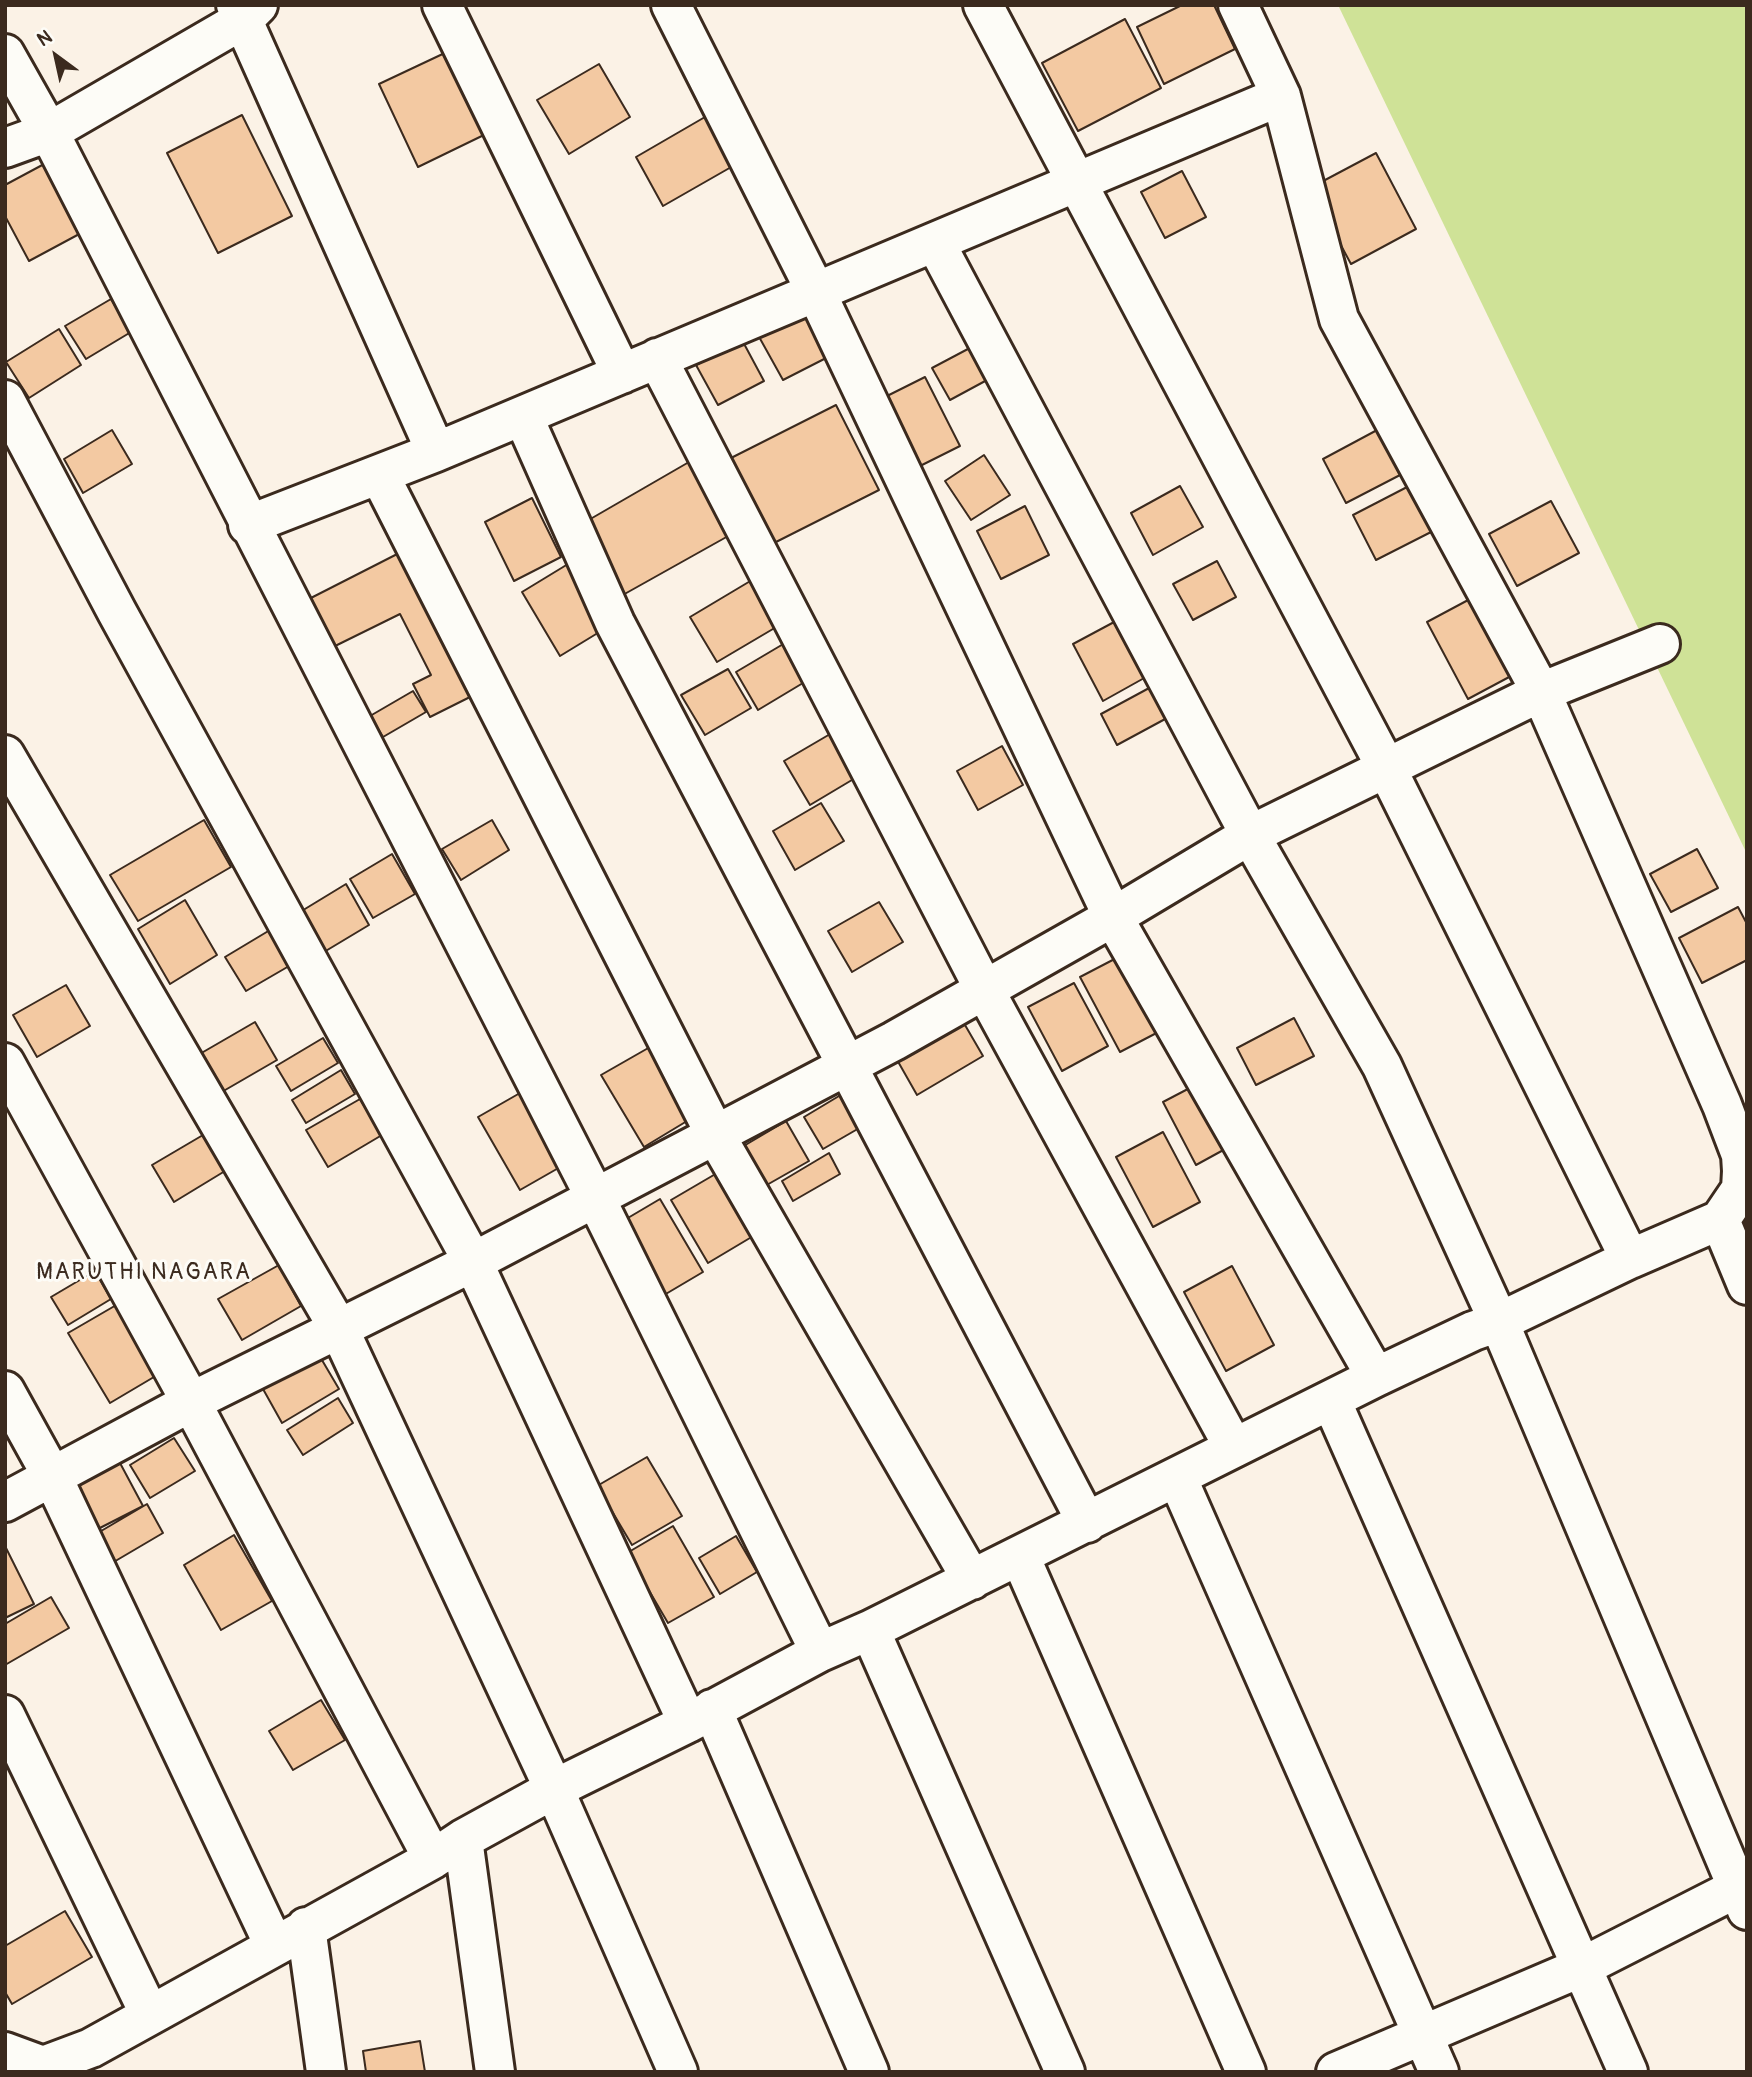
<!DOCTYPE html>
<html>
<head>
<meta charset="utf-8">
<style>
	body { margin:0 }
	#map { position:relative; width:1752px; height:2077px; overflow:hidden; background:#fbf2e6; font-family:Pangolin,sans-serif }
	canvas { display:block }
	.frame { position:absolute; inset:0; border:7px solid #3b2a1e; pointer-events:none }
	.north { position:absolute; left:21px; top:21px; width:70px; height:70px; -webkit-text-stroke:5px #fdfcf7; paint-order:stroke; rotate:327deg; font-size:19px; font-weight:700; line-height:28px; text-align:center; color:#3b2a1e }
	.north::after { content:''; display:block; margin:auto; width:24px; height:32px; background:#3b2a1e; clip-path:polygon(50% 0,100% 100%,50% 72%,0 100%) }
</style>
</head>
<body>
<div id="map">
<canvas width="1752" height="2077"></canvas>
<div class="frame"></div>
<div class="north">N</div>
</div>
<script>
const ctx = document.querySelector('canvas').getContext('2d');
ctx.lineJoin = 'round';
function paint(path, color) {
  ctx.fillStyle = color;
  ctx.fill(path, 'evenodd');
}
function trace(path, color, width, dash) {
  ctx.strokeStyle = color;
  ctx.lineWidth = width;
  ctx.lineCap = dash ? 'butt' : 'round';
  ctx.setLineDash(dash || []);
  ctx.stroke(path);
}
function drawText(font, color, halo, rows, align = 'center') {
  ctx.font = font + ' Pangolin,sans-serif';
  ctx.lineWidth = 6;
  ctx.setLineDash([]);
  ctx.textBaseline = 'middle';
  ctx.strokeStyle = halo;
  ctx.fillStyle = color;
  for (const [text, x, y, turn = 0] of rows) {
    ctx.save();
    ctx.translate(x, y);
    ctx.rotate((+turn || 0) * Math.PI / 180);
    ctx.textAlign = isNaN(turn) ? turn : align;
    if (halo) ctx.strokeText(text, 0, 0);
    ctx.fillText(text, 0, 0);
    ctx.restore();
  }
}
paint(new Path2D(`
	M1338,5H1747V854Z`), '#cfe297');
const building = new Path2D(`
	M1182,5H1214L1235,49L1164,84L1137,27Z
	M1125,19L1161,88L1078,131L1042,63Z
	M449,51L488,133L418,167L379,84Z
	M599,64L630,117L569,154L537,100Z
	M242,115L292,216L218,253L167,153Z
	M705,117L733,166L663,206L636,157Z
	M1376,153L1416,229L1351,264L1310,188Z
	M46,163L83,232L29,261L5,216V185Z
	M1182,171L1206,217L1165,238L1141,192Z
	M111,299L131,332L86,359L65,326Z
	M805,310L830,356L783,380L758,335Z
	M59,329L81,365L29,398L6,362Z
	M742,340L764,381L718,405L696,365Z
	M983,341L1000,373L950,400L932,368Z
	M925,377L960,446L914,469L879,400Z
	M836,405L879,490L774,543L731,458Z
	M1379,429L1402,474L1346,503L1323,459Z
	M112,430L132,464L83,493L64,459Z
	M984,455L1010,495L971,520L945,481Z
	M689,462L730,535L621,596L580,525Z
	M1180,486L1203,527L1153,555L1131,513Z
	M1409,486L1433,531L1376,560L1353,515Z
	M532,498L561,557L514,581L485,522Z
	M1551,501L1579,553L1517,586L1489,534Z
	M1025,506L1049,555L1001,579L977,531Z
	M409,548L482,691L430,717L413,684L431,675L400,614L329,649L305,601Z
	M1217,561L1236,597L1193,620L1173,584Z
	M568,564L606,628L560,656L522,592Z
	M752,580L778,626L717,662L690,617Z
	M1485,591L1526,668L1468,699L1427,622Z
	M1116,621L1146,677L1103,701L1073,644Z
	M785,643L808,680L758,710L736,672Z
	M728,669L751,708L705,735L681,695Z
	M1151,687L1167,718L1117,745L1101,714Z
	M413,691L426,712L383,737L370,716Z
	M837,730L862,774L810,805L784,761Z
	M1002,746L1023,785L978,810L957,771Z
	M821,803L844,841L795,870L773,831Z
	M204,820L231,867L138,921L110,875Z
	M492,820L509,850L461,880L442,849Z
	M1697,849L1718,888L1671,912L1650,874Z
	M392,854L415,894L373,918L350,879Z
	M346,884L369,925L324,952L300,912Z
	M185,900L217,955L170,984L138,929Z
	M879,902L903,942L852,972L828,931Z
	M1738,907L1747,924V960L1702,983L1679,938Z
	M275,927L296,962L246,991L225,957Z
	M1128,952L1168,1027L1120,1052L1080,977Z
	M1074,983L1108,1046L1062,1071L1028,1007Z
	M66,985L90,1026L37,1057L13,1015Z
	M958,1013L983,1056L917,1095L892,1051Z
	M1294,1018L1314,1056L1256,1085L1237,1048Z
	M255,1022L277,1060L220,1093L198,1055Z
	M323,1038L338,1063L291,1091L276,1066Z
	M650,1047L692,1118L644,1147L601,1075Z
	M341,1070L355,1094L306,1123L292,1100Z
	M1205,1080L1238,1142L1196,1165L1163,1102Z
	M849,1090L868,1123L823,1149L804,1117Z
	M520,1093L562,1166L520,1190L478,1117Z
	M360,1099L382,1135L328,1167L306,1130Z
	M786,1121L809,1161L765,1186L742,1147Z
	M1163,1132L1200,1202L1153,1227L1116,1157Z
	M203,1135L225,1171L174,1202L152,1165Z
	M829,1153L840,1174L793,1201L782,1181Z
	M724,1169L760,1232L708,1263L671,1200Z
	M660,1199L703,1272L659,1298L616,1225Z
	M279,1265L301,1306L242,1340L218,1299Z
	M1232,1266L1274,1345L1226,1371L1184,1292Z
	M95,1271L111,1299L68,1325L51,1297Z
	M118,1304L159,1374L110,1403L68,1333Z
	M319,1355L339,1389L282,1423L263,1389Z
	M338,1398L353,1423L303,1455L287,1430Z
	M174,1438L195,1471L150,1498L130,1465Z
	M647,1457L682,1516L632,1545L597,1486Z
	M120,1463L143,1506L92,1532L70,1489Z
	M147,1504L163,1533L112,1563L96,1534Z
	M673,1526L714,1597L668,1623L627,1553Z
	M234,1535L272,1601L221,1630L184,1565Z
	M736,1536L757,1572L720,1594L699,1558Z
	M5,1546L34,1604L5,1618Z
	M51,1597L69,1628L5,1665V1624Z
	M321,1700L345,1740L293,1770L269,1731Z
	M65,1911L92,1957L12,2004L5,1992V1946Z
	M420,2041L425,2072H366L363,2051Z`);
paint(building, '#f3c9a2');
trace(building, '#3b2a1e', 2);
const street = new Path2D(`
	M236,5L436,452
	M442,5L622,374
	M671,5L816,292L1113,917L1376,1377
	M983,5L1387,769L1630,1259
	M5,54L49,132L595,1197L820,1652
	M5,148L49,132L244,19L258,5
	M935,242L1250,835L1382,1066L1499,1322L1630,1259L1720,1220L1741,1189L1742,1171L1741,1155L1722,1105L1541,692L1660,644
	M657,358L984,989L1234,1448
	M5,400L117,612L473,1262L688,1723
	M523,416L615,623L1087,1523
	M380,476L716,1136L972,1580
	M248,525L436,452L1281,96
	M5,755L339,1329L554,1789L463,1839L433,1859L91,2048L43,2066L5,2052
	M5,1063L191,1402L433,1859
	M1720,1220L1747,1285
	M5,1391L52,1476L274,1945
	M1331,1400L1628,2072
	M1177,1477L1439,2072
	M5,1502L191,1402L473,1262L894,1041L1113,917L1250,835L1541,692L1339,319L1281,96L1238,5
	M1020,1556L1246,2072
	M870,1630L1065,2072
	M712,1709L869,2072
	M5,1715L150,2015
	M463,1839L495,2072
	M306,1927L326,2072
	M678,2072L554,1789L688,1723L820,1652L870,1630L1376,1377L1473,1331L1499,1322L1747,1910
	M1336,2072L1582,1967L1747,1883`);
trace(street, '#3b2a1e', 44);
trace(street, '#fdfcf7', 38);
ctx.letterSpacing = '2px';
drawText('23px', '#3b2a1e', '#fdfcf7', [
	["MARUTHI NAGARA",144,1273]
]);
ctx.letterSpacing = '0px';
</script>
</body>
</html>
